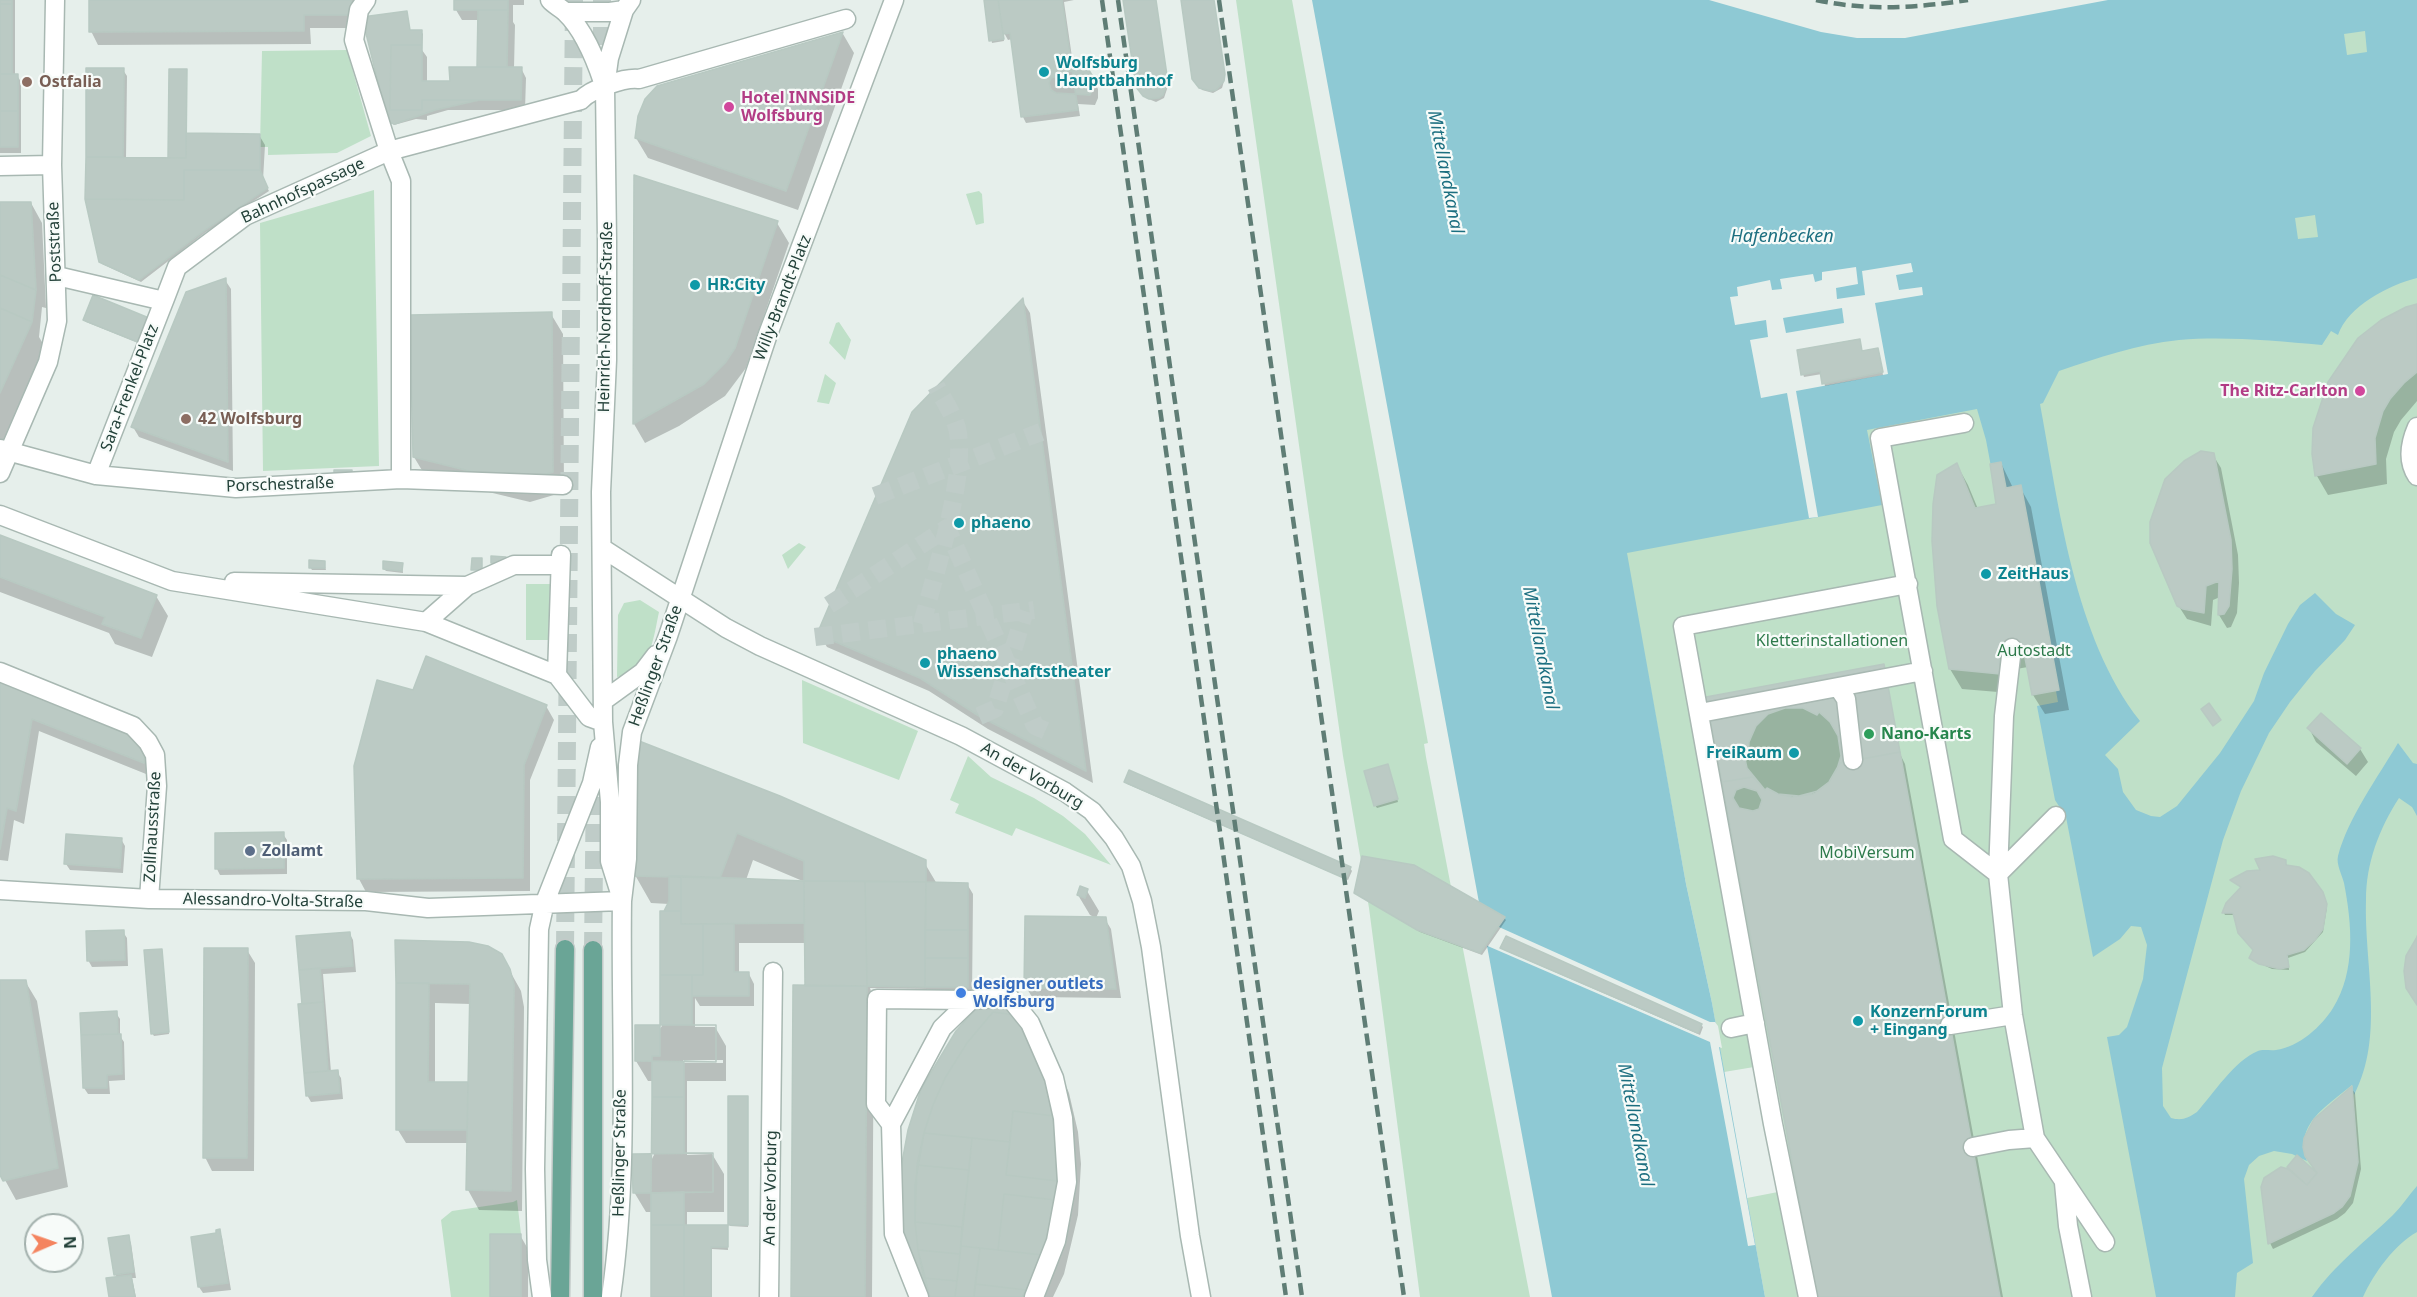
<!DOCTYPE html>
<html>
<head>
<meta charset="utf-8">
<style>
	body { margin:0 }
	#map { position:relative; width:2417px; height:1297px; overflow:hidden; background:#e6efeb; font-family:"Noto Sans",sans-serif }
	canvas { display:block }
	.north { position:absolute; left:24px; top:1213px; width:60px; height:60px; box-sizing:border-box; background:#f7fbf9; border:2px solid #a3b1ad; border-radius:50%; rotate:88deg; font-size:16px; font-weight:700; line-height:24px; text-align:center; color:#24423a }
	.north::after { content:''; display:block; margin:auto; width:21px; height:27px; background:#f4845f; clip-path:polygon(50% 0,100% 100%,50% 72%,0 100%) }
</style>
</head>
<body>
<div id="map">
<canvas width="2417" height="1297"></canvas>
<div class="north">N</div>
</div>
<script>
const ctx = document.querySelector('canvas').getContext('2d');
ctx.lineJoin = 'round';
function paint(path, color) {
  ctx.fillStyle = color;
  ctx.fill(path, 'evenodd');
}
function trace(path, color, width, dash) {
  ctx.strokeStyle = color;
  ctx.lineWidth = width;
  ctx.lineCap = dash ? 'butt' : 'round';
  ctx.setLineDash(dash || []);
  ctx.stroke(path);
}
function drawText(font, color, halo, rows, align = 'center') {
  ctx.font = font + ' "Noto Sans",sans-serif';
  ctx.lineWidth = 4.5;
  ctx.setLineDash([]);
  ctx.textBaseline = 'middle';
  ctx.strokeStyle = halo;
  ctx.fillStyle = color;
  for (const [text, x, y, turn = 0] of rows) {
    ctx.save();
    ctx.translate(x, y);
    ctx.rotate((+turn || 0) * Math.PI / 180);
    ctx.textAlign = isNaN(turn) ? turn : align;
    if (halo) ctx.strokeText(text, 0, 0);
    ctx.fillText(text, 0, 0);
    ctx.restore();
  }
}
paint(new Path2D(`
	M1236,0H1292L1428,743L1424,744L1426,757L1530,1297H1420L1369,908L1343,756Z
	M2417,0V1297H1816L1766,1029L1752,1022L1760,1066L1724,1072L1712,1003L1686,884L1626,553L1853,78Z
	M347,50L371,136L337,153L268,155V147H260L262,51Z
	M374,190L379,466L263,471L260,223Z
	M979,191L982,194L984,223L976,225L966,194Z
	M839,322L851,340L845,360L829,343L836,323Z
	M825,374L836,383L829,404L817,402Z
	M799,543L806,547L788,569L782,555Z
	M526,584H555V640H526Z
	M640,600L659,612C655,630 652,659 636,671C632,674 623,676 617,677L618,615L624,603Z
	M802,680L918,731L899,780L803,743Z
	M968,756L991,777L1034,798L1063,816L1085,834L1111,865L1016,828L1012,836L955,813L959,804L950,800Z
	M1783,1191L1802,1297H1765L1747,1198Z
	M517,1200L521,1234H490V1297H451L441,1220L452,1211L513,1202Z`), '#bfe0c8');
paint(new Path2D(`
	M1312,0H1709L1821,32L1857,38H1905L2108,0H2417V278C2389,285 2348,306 2338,335L2331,331L2322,345C2275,341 2226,336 2179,340C2137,344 2098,358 2059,371L2043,403L2040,404C2059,506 2074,637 2140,721L2105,755L2118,769L2123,792L2136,810L2151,816L2160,817L2177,806L2220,753L2239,724L2254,701L2264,673L2288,624L2300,605L2315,593L2336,614L2355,625L2345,640L2315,671L2290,702L2269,733L2241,791L2223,840L2162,1068L2163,1106L2171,1118C2182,1121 2188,1118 2197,1112C2213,1094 2235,1060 2258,1051C2263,1049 2270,1051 2276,1050C2299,1047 2322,1026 2333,1008C2356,971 2352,924 2344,883C2342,875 2336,864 2338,856C2348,818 2378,777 2398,743L2413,763L2417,764V816L2412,807L2399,798C2379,829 2366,863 2366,900C2364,964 2385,1036 2354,1095L2352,1085C2326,1107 2294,1124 2307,1161L2292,1154L2274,1151L2259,1156L2249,1165L2244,1179L2253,1263L2237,1273L2235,1297H2156L2107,1037L2119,1035L2127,1027L2143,979L2147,945L2141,927L2131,926L2120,939L2093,957L2066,817L2055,800L2037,706L2058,702L2020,495L2006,497L1992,472L1986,440L1977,409L1867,430L1882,505L1627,553L1686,884L1712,1003L1765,1297H1552ZM2365,31L2367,52L2347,55L2344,34ZM2315,215L2318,237L2298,239L2295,218Z
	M2417,1186V1232C2394,1245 2374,1273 2363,1297H2312C2335,1264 2365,1242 2393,1215C2402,1206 2409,1195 2417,1186Z`), '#8ec9d4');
paint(new Path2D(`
	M1911,263L1913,272L1896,275L1899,290L1922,287L1923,295L1875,303L1888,374L1796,391L1818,517L1809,518L1787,393L1761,398L1750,340L1768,337L1766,320L1735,325L1730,297L1738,296L1737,287L1770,280L1772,290L1782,289L1780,279L1813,274L1815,282L1822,280V272L1856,267L1858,284L1836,288L1837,299L1865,295L1862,271ZM1842,308L1844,323L1786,333L1783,318ZM1859,339L1862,351L1878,348L1883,372L1822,383L1820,371L1801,374L1797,350Z
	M1479,918L1710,1022H1715L1718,1026L1722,1048L1719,1047L1755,1245L1748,1246L1710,1042L1483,944Z`), '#e6efeb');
paint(new Path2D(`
	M0,0H15V75H17L21,82V153H0Z
	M90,0H358V28H310L311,44L98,45L91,31Z
	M456,0H524V5H513V22L515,25L514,68H521L526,78L525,110H448L427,116V120L416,119L394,125L390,122L407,13L410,32L421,31L423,34L422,50L427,57V83L451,82L480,68L479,20H462L456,10Z
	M985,0H1074L1064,2L1074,71L1085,67L1098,89V98L1095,105L1078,104L1080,116L1026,123L1023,117L1012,39L1008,40L1003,31L1004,41L992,43Z
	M1125,0H1156L1168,86L1164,98L1156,102L1146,98L1139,90Z
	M1183,0H1214L1225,78L1222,88L1213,93L1202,90L1196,82Z
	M843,34L854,53L798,210L648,158L636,138L658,88Z
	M88,70H123L127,76L126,159H170L186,70L187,135H259L265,145L263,180L269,191L206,232L141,282L102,264L101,261L87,199Z
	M635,177L777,223L789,243L746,368L725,396L679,426L645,443L634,424Z
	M31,203L42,223L46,308L42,307L39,337L52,359L0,449V204Z
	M225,280L231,289L233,471L139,437L133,427Z
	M93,297L141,344L86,322L84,320Z
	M1022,300L1030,313L1093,783L988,729L929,691L827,647L819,634Z
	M2417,305V401L2401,420L2394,432L2386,459L2387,484L2328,495L2317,476Z
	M551,314L563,334L564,492L530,502L426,477L414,457Z
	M1862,352H1879L1883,375L1825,386L1822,374L1804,377L1803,374Z
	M2213,455L2221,468L2238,555L2239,583L2237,613L2231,627L2227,628L2219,615L2220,597L2213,600L2211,626L2187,619L2178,605Z
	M2001,463L2013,488L2020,487L2031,507L2069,710L2045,714L2033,695L2028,667L2010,670V693L1962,689L1950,669L1957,465L1968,485L1978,509L1997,505Z
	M0,537L156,596L168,616L152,657L115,644L109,633L0,592Z
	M324,563L326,570H312L310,567Z
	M402,564L403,573L386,571L384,569Z
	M1883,665L1901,756L1905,764L2003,1297H1818L1708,698Z
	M0,683L144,755L152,769L151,776L39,731L24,824L14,820L8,861L0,860Z
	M414,691L546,706L554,720L530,780V891L366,892L359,879L356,767Z
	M2309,728L2360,749L2368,762L2356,776L2316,742Z
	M636,741L924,862L937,884H967L973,894L972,997L933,996L928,989L870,988L874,1001L872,1297H793L808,987L806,943H739V974H749L754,984V1006H700L695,998V1027H715L726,1046V1081H687V1155L712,1154L724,1174V1212H687V1226H727L728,1250L712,1249V1297H653V1212H646L634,1192L654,1155L653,1081H648L636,1061L662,1026L667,912L669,904L651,903L635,875ZM753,860L805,882L746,880ZM683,1060H723V1063H683Z
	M1389,769L1398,802L1377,808L1375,805Z
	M1125,782L1350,868L1352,871L1348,880L1127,784Z
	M283,834L287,840V874L220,875L217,869Z
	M121,839L125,846L123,873L70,870L66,864Z
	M2285,861L2287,866L2324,896L2327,907L2323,932L2305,952L2288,958L2289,970L2272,969L2252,960L2250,958L2254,951L2235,915H2225L2224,913L2242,888L2232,881Z
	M1087,891L1099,911L1096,918L1090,915L1078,895Z
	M1356,893L1504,918L1506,920L1482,955L1420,932Z
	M1105,919L1111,929L1121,998L1032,997L1026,987Z
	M123,932L127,938L128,966L92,967L88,960Z
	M350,934L353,940L356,972L323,974L331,1072H337L341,1078L343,1099L311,1102L307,1095L298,938Z
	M397,942L501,955L521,991L524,1007L522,1211L479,1210L468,1190L469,1143H406L398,1130ZM435,1003L471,1004L470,1087L467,1083H435Z
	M1502,947L1701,1025L1703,1027L1700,1035L1504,950Z
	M247,950L255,963L254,1171H212L205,1157Z
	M161,951L169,1034L154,1036L152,1033Z
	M0,981H25L37,1001L68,1187L16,1200L0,1171Z
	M116,1013L120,1019V1036L124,1042L125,1080L109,1081L110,1094H88L84,1088Z
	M957,1031L1044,1035L1069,1093L1078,1132L1081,1164L1078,1215L1064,1274L1053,1297H914L901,1237L923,1090Z
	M2351,1088L2355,1093L2361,1169L2353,1203L2345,1213L2337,1219L2273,1249L2270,1243L2262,1187L2293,1175L2288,1167L2316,1173L2311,1164Z
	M730,1098H747L748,1101V1227L730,1226Z
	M219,1231L222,1237L231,1290L203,1293L199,1287Z
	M520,1235L528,1249V1297H491Z
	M128,1236L131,1243L136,1278H132L136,1297H110L117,1278L115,1274Z`), '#0003');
const building = new Path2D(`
	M0,0H12V4H0Z
	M89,0H351V15H304V31L89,32Z
	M454,0H508V10H454Z
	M984,0H998L1004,39L989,41Z
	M998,0H1062L1078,110L1021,117L1010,33L1003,34Z
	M1123,0H1156L1168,82L1163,95L1159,98L1149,99L1143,96L1136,87Z
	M1181,0H1214L1225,74L1224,81L1216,90L1211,91L1199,88L1192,79Z
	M0,4H12V74H0Z
	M478,10H508L507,67H477Z
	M407,11L410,30H422V45H391L390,110H422V100H479L435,110L395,124L391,123L387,119L362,17Z
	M843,32L786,191L635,138L638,116L645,99L657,86Z
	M391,45H422V81H450L449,67H522L521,100H422V110H390Z
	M1086,65L1093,77V87L1090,95L1056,93L1051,90L1049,83L1051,78Z
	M86,68H124L123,157H86Z
	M169,69H187L186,158H168Z
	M0,74H18V111H0Z
	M0,111H18V147H0Z
	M186,133L260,134V170H184V200L85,199L86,157L186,158Z
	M184,170H260L268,188L205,230L139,280L99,262L85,199L184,200Z
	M634,175L778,221L735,348L725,363L704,384L633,424Z
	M0,202H31L36,290L0,275Z
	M0,275L36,290L32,322L0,308Z
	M226,278L228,462L131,427L186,292Z
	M93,295L149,318L140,343L83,320Z
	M1023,298L1086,771L979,716L920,678L817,634L912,412Z
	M2417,304V372L2404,383L2390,399L2383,411L2375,438L2376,464L2315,476L2312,454L2313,428L2328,382L2358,338L2381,320L2406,307Z
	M0,308L32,322L0,393Z
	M552,312L553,472L518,483L413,457L410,315Z
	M1860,339L1862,351L1878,348L1883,372L1822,384L1820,371L1801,375L1797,350Z
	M2201,451L2214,453L2231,540L2232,569L2229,606L2224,614L2218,615L2219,581L2206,586L2204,613L2183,609L2177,606L2150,543V522L2165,479L2184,461Z
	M2001,462L2006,488L2021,485L2059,690L2032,695L2023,647L1999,650L2000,674L1949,669L1937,606L1932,541L1933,504L1937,475L1957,463L1975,508L1996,504L1990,464Z
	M334,470H352V477H334Z
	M0,535L157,595L141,638L102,624L105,617L0,577Z
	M491,556L506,557V564L491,563Z
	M472,558H482V570H471Z
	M309,560L325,561V568H309Z
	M383,561L403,563L402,571L383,569Z
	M426,656L547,705L524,765L523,878L357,879L354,766L377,680L413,690Z
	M1884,664L1900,752L1840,763L1829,782L1818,791L1799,796L1778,794L1767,788L1765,790L1753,777L1722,782L1706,697Z
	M0,682L130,732L145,754L144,763L32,719L16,811L7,808L0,849Z
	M2209,703L2221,720L2213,726L2201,709Z
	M1785,708H1803L1817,715L1819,712L1830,722L1838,736L1841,756L1837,769L1829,782L1813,794L1792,797L1778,794L1767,788L1765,790L1747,768L1745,759H1748L1749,742L1756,726L1768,714Z
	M2321,713L2361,748L2347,764L2307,728Z
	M634,739L780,796L926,860V882L804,881V861L737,833L720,878L633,876Z
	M1900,752L2000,1297H1817L1722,782L1753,777L1765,790L1767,788L1778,794L1799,796L1818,791L1829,782L1840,763Z
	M1388,764L1398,799L1374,806L1364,771Z
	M1129,770L1351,867L1346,879L1124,782Z
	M1744,787L1757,791L1762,800L1759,809L1753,811L1739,808L1733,798L1736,790Z
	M284,832V868L215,869V833Z
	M66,834L122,838L120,868L64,864Z
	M1362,856L1414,865L1505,917L1480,953L1417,930L1354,893Z
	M2273,856L2286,860V865L2299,867L2309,873L2323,892L2327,904L2323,929L2315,940L2304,950L2287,955L2289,967L2280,969L2259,964L2249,958L2253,950L2238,933L2233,913H2222L2226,903L2241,887L2230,880L2247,871L2260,870L2255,859Z
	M669,876H681V911H664L669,901Z
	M681,876L804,881V923L681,924Z
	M804,881H865L867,986H805Z
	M865,881L926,882L925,987L867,986Z
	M926,882L968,883V930H925Z
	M1080,886L1088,889L1085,898L1077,895Z
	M660,911H681V924H703V975H660Z
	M1025,916L1106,917L1116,989L1024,988Z
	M703,924H734V972H749V996H692V975H703Z
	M124,930L125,960L87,961L86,931Z
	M925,930H968V958H925Z
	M350,932L353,966L299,970L296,936Z
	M1506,936L1702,1024L1698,1033L1500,948Z
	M2417,937V936V1005L2406,988L2404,971L2406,956Z
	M395,940L469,942L488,946L502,954L510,969L514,985L511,1191L466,1190L470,984L396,983Z
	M204,948H248L247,1158H203Z
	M162,949L169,1032L151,1034L144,950Z
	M925,958H968V987H925Z
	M320,968L323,1002L302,1004L299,970Z
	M660,975H692V1025H716V1062L684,1061V1097H652V1056H660Z
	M1009,979L1037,1020L1051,1048L1062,1078L1071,1117L1074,1150V1179L1040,1297H1022L1042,1255L1051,1223L1055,1200L1004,1194L998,1250L961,1246L972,1138L1010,1142L1006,1175L1057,1181V1136L1043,1073L1028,1037L1015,1015L993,1012L967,1043L945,1078L933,1105L924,1133L915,1185V1222L918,1250L930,1297H912L903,1262L898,1184L908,1130L921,1089L956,1031L993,990Z
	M0,980H26L58,1168L3,1181L0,1175Z
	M396,983H429L428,1082H468L467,1130H396Z
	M793,985L867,986L865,1297H791Z
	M323,1002L328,1071L304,1073L298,1004Z
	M117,1011L118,1034L81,1035L80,1013Z
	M993,1012L1015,1015L1028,1037L1043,1073L1054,1116L1013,1111L1010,1142L924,1133L933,1105L945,1078L967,1043Z
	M635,1025H716V1062L635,1061Z
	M118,1034H121L122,1074L107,1075V1088H83L81,1035Z
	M338,1070L340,1093L306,1096L304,1073Z
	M2352,1086L2358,1162L2350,1196L2342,1207L2334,1213L2268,1244L2261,1187L2264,1178L2281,1167L2288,1169L2307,1185L2317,1173L2305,1156L2303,1147L2304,1138L2314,1119Z
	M728,1096H748V1225H728Z
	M652,1097H684V1153H713V1192L651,1193Z
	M1013,1111L1054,1116L1057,1136V1181L1006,1175Z
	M924,1133L972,1138L969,1170L917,1165Z
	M713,1153V1192L633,1193L632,1154Z
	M2297,1155L2317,1173L2307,1185L2287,1167Z
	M917,1165L969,1170L962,1227L915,1222Z
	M684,1192V1225H651V1193Z
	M1004,1194L1055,1200L1051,1223L1042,1255L998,1250Z
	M915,1222L962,1227L960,1254L918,1250Z
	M651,1225H684V1297H651Z
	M684,1225H728V1247H711V1297H684Z
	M220,1229L228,1283L198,1287L191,1237L216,1233V1230Z
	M490,1234H521V1297H490Z
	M129,1235L134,1272L114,1275L108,1238Z
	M961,1246L980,1248L974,1297H955Z
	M980,1248L1042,1255L1026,1290L975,1284Z
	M918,1250L960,1254L957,1281L924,1278Z
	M131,1275L135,1297H109L106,1278Z
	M924,1278L957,1281L955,1297H930Z
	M975,1284L1026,1290L1022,1297H974Z`);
paint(building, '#bbcac4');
trace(building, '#b8c9c2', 1.5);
trace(new Path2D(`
	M875,496L1041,432
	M829,605L947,528L1035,726L1053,734
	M922,624C934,575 968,474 957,428C953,413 943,399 936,386
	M815,637L1034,610
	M979,716L995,709L1025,611`), '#bfccc8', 18, [18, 9]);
trace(new Path2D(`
	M602,72V0
	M565,949L574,0
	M593,950L595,775`), '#bfccc8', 18, [18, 9]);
const minor = new Path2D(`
	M366,0L359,10L354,40L389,151L401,181V479
	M550,0C554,5 560,7 565,12C584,30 595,58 603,82
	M565,12H610L624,10
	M0,166L52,165
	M57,276L164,301L177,267L245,216L389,151L581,100C591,89 625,77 639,79L846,19
	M1964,423L1880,438L1953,839L1998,874L2056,816
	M2417,427C2410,443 2407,461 2417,476
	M0,449L96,475L236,488L401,479L563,485
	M0,473L48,362L57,321L52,165L55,0
	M96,475L164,301
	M0,515L172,581L426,622L557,675L589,717L603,722
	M602,548L726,628L760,646L961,736L1065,792L1092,811L1114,838L1131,866L1142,901L1151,947L1190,1236L1201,1297
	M234,582L467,586L514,565H560
	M426,622L467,586
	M2012,648L2004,716L1998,874L2013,1015L2035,1138L2105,1242
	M0,672L133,726L148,742L155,755L157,786L149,899
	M557,675L561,555
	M1838,687L1846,699L1853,760
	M603,701L643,672L656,655
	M1700,713L1923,671
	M0,890L149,899L366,901L428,908L622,901
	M620,893L610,861V802L603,722L601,492L607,360V241L605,87L609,58L624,10L631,0
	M1950,1025L2013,1015
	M1731,1028L1755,1023
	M891,1124L876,1104L877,999L971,1000
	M1973,1147L2009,1140L2035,1138
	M2064,1183L2068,1226L2082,1297
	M542,1297L537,1260L535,1169L539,929L545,902L592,783L600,747
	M611,1297C630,1166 620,1032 622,901L627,859L628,765L632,732L668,636L768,334L894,0
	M769,1297L773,972
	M919,1297L894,1234L891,1124L942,1028L971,1000L1009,997L1030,1023L1054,1078L1063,1118L1067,1182L1056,1241L1034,1297
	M1808,1297L1773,1124L1683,626L1908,584`);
const major = new Path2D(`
	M560,1297L565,949
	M593,1297V950`);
trace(minor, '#a8b8b2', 21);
trace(major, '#c2cac8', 21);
trace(minor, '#fff', 18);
trace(major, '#6aa596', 18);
trace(new Path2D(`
	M1102,0L1286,1297
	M1118,0L1302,1297
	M1219,0L1404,1297
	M1816,0C1867,11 1917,8 1968,0`), '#5f7d75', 4.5, [12, 6]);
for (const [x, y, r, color] of [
	[1044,72,6,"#0f9aa8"],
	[27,82,6,"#8d6e63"],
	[729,107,6,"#d1479c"],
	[695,285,6,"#0f9aa8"],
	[2360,391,6,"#d1479c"],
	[186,419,6,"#8d6e63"],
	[959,523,6,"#0f9aa8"],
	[1986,574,6,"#0f9aa8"],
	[925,663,6,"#0f9aa8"],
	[1869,734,6,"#2e9e5b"],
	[1794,753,6,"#0f9aa8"],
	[250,851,6,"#5c6f8a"],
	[961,993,6,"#3f7fe0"],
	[1858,1021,6,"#0f9aa8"]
]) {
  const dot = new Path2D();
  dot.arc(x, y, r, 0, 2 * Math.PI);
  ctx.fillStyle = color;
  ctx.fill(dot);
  trace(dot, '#f7fbf9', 2);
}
drawText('bold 16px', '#0d838f', '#f7fbf9', [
	["Wolfsburg",1056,63],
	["Hauptbahnhof",1056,81],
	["HR:City",707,285],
	["phaeno",971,523],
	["ZeitHaus",1998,574],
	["phaeno",937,654],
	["Wissenschaftstheater",937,672],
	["FreiRaum",1782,753,"right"],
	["KonzernForum",1870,1012],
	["+ Eingang",1870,1030]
], 'left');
drawText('bold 16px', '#785e54', '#f7fbf9', [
	["Ostfalia",39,82],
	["42 Wolfsburg",198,419]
], 'left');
drawText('bold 16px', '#b23c85', '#f7fbf9', [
	["Hotel INNSiDE",741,98],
	["Wolfsburg",741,116],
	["The Ritz-Carlton",2348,391,"right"]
], 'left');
drawText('16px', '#24423a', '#f7fbf9', [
	["Bahnhofspassage",303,191,-25],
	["Poststraße",55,242,-92],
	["Willy-Brandt-Platz",783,298,-69],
	["Heinrich-Nordhoff-Straße",606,317,-89],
	["Sara-Frenkel-Platz",130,388,-69],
	["Porschestraße",280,485,-2],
	["Heßlinger Straße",656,666,-70],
	["An der Vorburg",1032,776,30],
	["Zollhausstraße",153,827,-87],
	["Alessandro-Volta-Straße",273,901,1],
	["Heßlinger Straße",620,1153,-89],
	["An der Vorburg",771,1188,-89]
]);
drawText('16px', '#2d7a4b', '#f7fbf9', [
	["Kletterinstallationen",1832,641],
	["Autostadt",2034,651],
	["MobiVersum",1867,853]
]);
drawText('bold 16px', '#27864d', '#f7fbf9', [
	["Nano-Karts",1881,734]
], 'left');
drawText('bold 16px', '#4e5e75', '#f7fbf9', [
	["Zollamt",262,851]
], 'left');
drawText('bold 16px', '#366cbe', '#f7fbf9', [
	["designer outlets",973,984],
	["Wolfsburg",973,1002]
], 'left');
drawText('italic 18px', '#1c6f80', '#f7fbf9', [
	["Mittellandkanal",1445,172,79],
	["Hafenbecken",1782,237],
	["Mittellandkanal",1540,648,79],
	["Mittellandkanal",1635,1125,79]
]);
</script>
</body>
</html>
